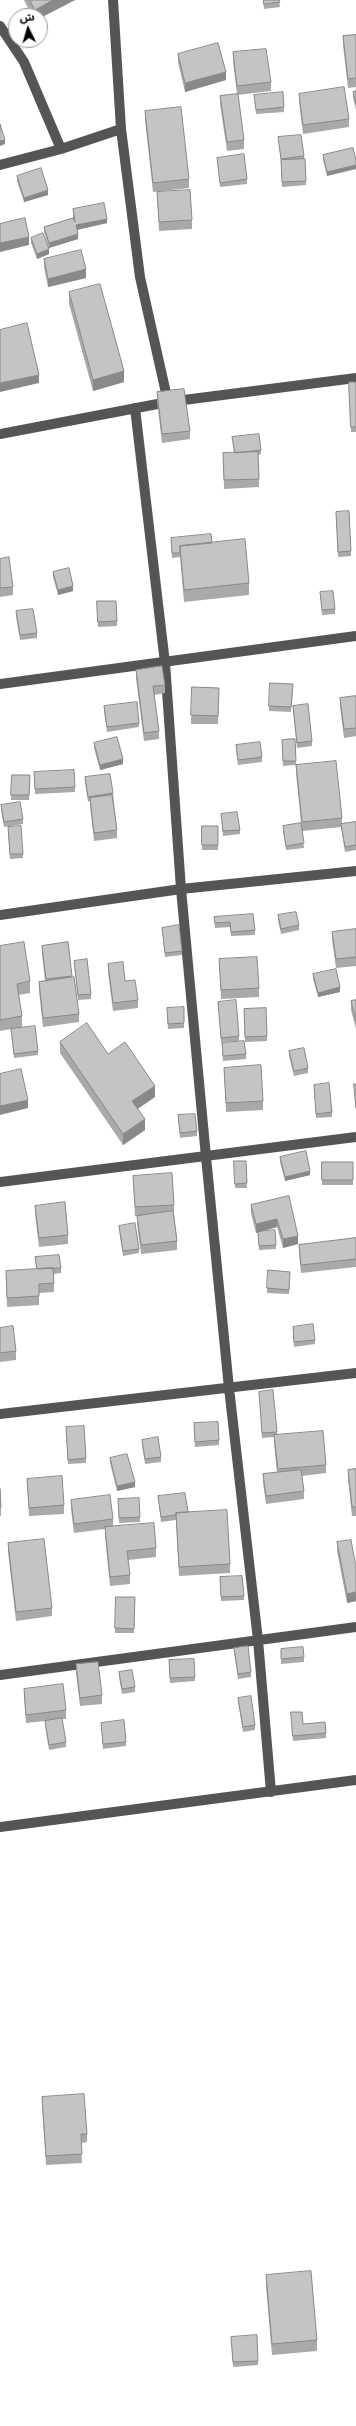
<!DOCTYPE html>
<html>
<head>
<meta charset="utf-8">
<style>
	body { margin:0 }
	#map { position:relative; width:356px; height:2426px; overflow:hidden; background:#fff; font-family:Montserrat,"Noto Sans Arabic",sans-serif }
	canvas { display:block }
	.north { position:absolute; left:8px; top:8px; width:40px; height:40px; box-sizing:border-box; background:#fff; border:1px solid #999; border-radius:50%; rotate:355deg; font-size:11px; font-weight:700; line-height:16px; text-align:center; color:#000 }
	.north::after { content:''; display:block; margin:auto; width:14px; height:18px; background:#000; clip-path:polygon(50% 0,100% 100%,50% 72%,0 100%) }
</style>
</head>
<body>
<div id="map">
<canvas width="356" height="2426"></canvas>
<div class="north">ش</div>
</div>
<script>
const ctx = document.querySelector('canvas').getContext('2d');
ctx.lineJoin = 'round';
function trace(path, color, width, dash) {
  ctx.strokeStyle = color;
  ctx.lineWidth = width;
  ctx.lineCap = dash ? 'butt' : 'round';
  ctx.setLineDash(dash || []);
  ctx.stroke(path);
}
function paint(path, color) {
  ctx.fillStyle = color;
  ctx.fill(path, 'evenodd');
}
trace(new Path2D(`
	M113,0L121,129L140,277L168,402
	M0,26L24,62L61,149
	M0,165L61,149L121,129
	M135,408L165,663L181,889L206,1157L229,1388L258,1640L271,1792
	M0,434L168,402L356,378
	M0,684L356,636
	M0,915L181,889L356,871
	M0,1182L356,1137
	M0,1414L356,1373
	M0,1675L356,1627
	M0,1827L356,1780`), '#555', 10);
paint(new Path2D(`
	M24,0H75L40,18V16H32Z
	M263,0H279L280,7L264,9Z
	M356,35V87L348,88L343,45V36Z
	M233,52L271,82V91L238,95L244,140V149L227,151L220,104V96L237,94L233,61Z
	M178,54L226,80L185,92L178,62Z
	M356,91V110L353,97V92Z
	M299,94L349,119V127L303,134L299,102Z
	M254,95L284,107V112L256,114Z
	M145,111L189,179V188L153,192L145,120Z
	M278,137L304,156V159H305L306,185L282,187L281,161Z
	M353,148L327,176L323,160V155Z
	M217,158L247,179V184L220,187Z
	M17,176L48,195L24,202L17,181Z
	M157,192L192,220V229L159,231Z
	M73,209L107,223L77,230L78,239L49,248V254L37,259L31,243V238L49,248L44,232V227L73,218Z
	M44,259L86,278L48,287L44,267Z
	M69,292L124,382L93,391L69,304Z
	M356,382V432H351L349,387Z
	M157,392L190,431V439L162,443L157,401Z
	M232,437L261,450V454L258,455L259,487L224,489L223,453H234Z
	M336,516L351,551V556L338,557Z
	M171,538L212,543L249,583V595L184,602L180,557L172,558Z
	M0,559L13,587V595L0,597Z
	M53,572L73,591L58,595L53,577Z
	M320,592L335,609V614L322,615Z
	M97,601L117,621V626L98,627Z
	M16,611L37,633V638L20,640L16,616Z
	M136,670L165,685V693L154,695L159,731V739L144,741L136,678Z
	M192,687L219,688L218,724H191Z
	M293,689L291,712L269,711V706Z
	M356,696V736L344,738L340,707V698Z
	M104,706L139,723V727L107,732L104,711Z
	M293,706L312,741V746L297,748L293,711Z
	M295,739L296,765L342,818V824L356,822V850L345,852L341,827L302,831L304,848L286,850L283,830V826L301,823L296,773V765L283,766L282,740Z
	M94,743L123,764L100,770L94,748Z
	M236,745L262,757V762L238,765L236,750Z
	M34,772L75,787V792L35,794Z
	M12,775H30L29,800H11Z
	M85,777L113,793L117,830V838L94,841L90,806V801L88,802L85,782Z
	M1,805L23,819V824L4,827L1,810Z
	M221,814L240,830V834L223,836Z
	M202,826H218V850H202Z
	M8,832L23,854V858L10,859Z
	M278,915L299,925V930L281,934L278,920Z
	M214,917L255,930V935L231,936L230,927L215,928Z
	M162,928L182,951V955L165,957Z
	M356,929V966L336,968L332,940V932Z
	M68,942L72,978L79,1014V1022L43,1027L39,991V982L45,981L42,954V946Z
	M0,946L30,981V993L18,995L22,1016V1027L0,1031Z
	M219,959L259,988V997L221,999Z
	M74,961L91,994V999L78,1000Z
	M108,964L138,1000V1008L113,1011L108,972Z
	M313,974L340,992L318,997L313,979Z
	M356,1000V1029L351,1010V1001Z
	M218,1002L239,1036V1041L221,1042Z
	M184,1007V1028L168,1029L167,1013Z
	M266,1008L267,1041L245,1042L244,1009Z
	M11,1029L38,1051V1055L14,1058Z
	M60,1042L108,1054L155,1097L138,1109L145,1130L123,1145L60,1053Z
	M222,1043L246,1054V1059L223,1061Z
	M289,1051L308,1068V1073L294,1076L289,1056Z
	M224,1068L263,1101V1110L226,1112Z
	M314,1085L332,1112V1117L316,1118Z
	M178,1115L197,1131V1136L180,1138Z
	M280,1157L310,1175L285,1181L280,1162Z
	M234,1161H246L247,1188H235Z
	M322,1162H353V1185H322Z
	M133,1176L174,1205V1213L177,1241V1250L141,1254L137,1224V1216H140H135Z
	M289,1196L298,1244L283,1248L277,1227L259,1232L276,1245V1249L259,1250L258,1232L256,1233L251,1213V1205Z
	M35,1206L68,1235V1244L39,1247L35,1214Z
	M119,1226L139,1249V1253L123,1256L119,1230Z
	M356,1238V1267L301,1273L299,1254V1245Z
	M35,1257L61,1268V1273L54,1274V1292L39,1293V1305L7,1307L6,1271L36,1269Z
	M290,1272L289,1294L267,1293V1288Z
	M293,1327L315,1340V1344L294,1347Z
	M0,1328L16,1351V1360L0,1362Z
	M259,1392L277,1432V1435L326,1465V1473L302,1476L304,1491V1499L266,1504L263,1483V1474L277,1473L274,1444V1437L262,1438Z
	M194,1423L219,1440V1445L195,1447Z
	M66,1432L86,1458V1463L68,1464Z
	M142,1440L161,1457V1462L145,1464L142,1445Z
	M110,1458L135,1487L117,1491L110,1463Z
	M356,1469V1516H352L348,1479V1470Z
	M27,1479L64,1505V1514L29,1516Z
	M0,1489L1,1507V1516H0Z
	M158,1496L188,1512L230,1564V1573L179,1576L176,1520L161,1522Z
	M118,1499L140,1517V1522L119,1523Z
	M71,1500L113,1519V1527L156,1548V1557L128,1560L130,1575V1584L110,1586L105,1536V1529L74,1533L71,1509Z
	M337,1542L356,1567V1601L347,1603L337,1551Z
	M8,1543L52,1608V1616L16,1621L8,1552Z
	M220,1577L244,1596V1600L221,1601Z
	M116,1597H135L134,1633H115Z
	M234,1648L251,1672V1677L238,1679L234,1652Z
	M281,1649L304,1657V1662L281,1664Z
	M169,1660L195,1677V1681L170,1683Z
	M76,1664L102,1695V1704L80,1706L76,1673Z
	M119,1672L135,1687V1692L122,1694L119,1677Z
	M24,1689L66,1710V1719H62L66,1742V1747L49,1750L45,1725V1721L26,1723L24,1697Z
	M238,1698L255,1725V1730L243,1732L238,1702Z
	M291,1712L303,1724L326,1733V1738L293,1741Z
	M101,1723L126,1742V1746L103,1749Z
	M42,2097L87,2134V2142L81,2143L82,2163L46,2165L42,2105Z
	M266,2275L317,2340V2351L272,2355L266,2286Z
	M231,2337L258,2361V2365L233,2367Z`), '#a9a9a9');
paint(new Path2D(`
	M53,0H75L40,18V16H35V10Z
	M226,72V80L185,92V83Z
	M5,140V144L0,146V141Z
	M356,165V169L327,176V172Z
	M48,190V195L24,202V198Z
	M107,219V223L76,230V225Z
	M78,234V239L49,248V243Z
	M29,237V245L0,252V243Z
	M49,249V254L37,259V254Z
	M86,269V278L48,287V279Z
	M124,371V382L93,391V380Z
	M39,375V383L0,392V383Z
	M73,586V591L58,595V590Z
	M123,759V764L100,770V765Z
	M340,987V992L318,997V993Z
	M155,1086V1097L132,1112V1101Z
	M28,1100V1108L0,1115V1106Z
	M145,1119V1130L123,1145V1134Z
	M310,1171V1175L285,1181V1177Z
	M277,1219V1227L256,1233V1224Z
	M298,1236V1244L283,1248V1239Z
	M135,1482V1487L117,1491V1486Z
	M356,1592V1601L347,1603V1594Z`), '#898989');
const building = new Path2D(`
	M30,0H53L35,10Z
	M264,0H279L280,2L264,4Z
	M356,35V78L348,79L343,36Z
	M218,43L226,72L185,83L178,54Z
	M266,49L271,82L237,86L233,52Z
	M344,87L349,119L303,125L299,94Z
	M356,91V105L353,92Z
	M283,92L284,107L256,110L254,95Z
	M238,94L244,140L227,142L220,96Z
	M181,107L189,179L153,183L145,111Z
	M0,124L5,140L0,141Z
	M301,135L304,156L281,159L278,137Z
	M353,148L356,160V165L327,172L323,155Z
	M244,154L247,179L220,183L217,158Z
	M305,159L306,181L282,182L281,160Z
	M41,168L48,190L24,198L17,176Z
	M190,190L192,220L159,222L157,192Z
	M104,203L107,219L76,225L78,234L49,243L44,227L73,218L75,222L73,209Z
	M25,218L29,237L0,243V224Z
	M43,233L49,249L37,254L31,238Z
	M81,250L86,269L48,279L44,259Z
	M100,284L124,371L93,380L69,292Z
	M27,323L39,375L0,383V330Z
	M349,382H356V427H351Z
	M184,389L190,431L162,434L157,392Z
	M259,434L261,450L235,453L232,437Z
	M258,452L259,479L224,480L223,453Z
	M349,511L351,551L338,552L336,512Z
	M211,534L212,543L180,546V553H172L171,538Z
	M245,539L249,583L184,590L180,546Z
	M9,557L13,587L0,588V559Z
	M69,568L73,586L58,590L53,572Z
	M333,591L335,609L322,610L320,592Z
	M97,601H116L117,621L98,622Z
	M33,609L37,633L20,635L16,611Z
	M162,666L165,685L153,686L159,731L144,733L136,670Z
	M270,683L293,684L291,707L269,706Z
	M192,687L219,688L218,716L191,715Z
	M356,696V728L344,729L340,698Z
	M137,702L139,723L107,727L104,706Z
	M308,704L312,741L297,743L293,706Z
	M117,737L123,759L100,765L94,743Z
	M295,739L296,761H283L282,740Z
	M260,742L262,757L238,760L236,745Z
	M336,761L342,818L302,822L296,765Z
	M74,770L75,787L35,789L34,772Z
	M110,774L113,793L88,797L85,777Z
	M12,775H30L29,795H11Z
	M112,795L117,830L94,833L90,798Z
	M20,802L23,819L4,822L1,805Z
	M237,812L240,830L223,831L221,814Z
	M356,822V845L345,847L341,824Z
	M301,823L304,843L286,846L283,826Z
	M21,826L23,854H10L8,827Z
	M202,826H218V845H202Z
	M296,912L299,925L281,929L278,915Z
	M253,914L255,930L231,932L230,922L215,923L214,917Z
	M179,925L182,951L165,953L162,928Z
	M356,929V957L336,959L332,932Z
	M24,942L30,981L17,984L22,1016L0,1020V946Z
	M68,942L72,976L46,979L42,946Z
	M257,957L259,988L221,990L219,959Z
	M87,959L91,994L78,995L74,961Z
	M123,962L125,981L135,980L138,1000L113,1003L108,964Z
	M336,969L340,987L318,993L313,974Z
	M74,977L79,1014L43,1018L39,982Z
	M236,1000L239,1036L221,1038L218,1002Z
	M356,1000V1021L351,1001Z
	M184,1007V1023L168,1024L167,1008Z
	M266,1008L267,1036L245,1037L244,1009Z
	M87,1023L108,1054L125,1042L155,1086L132,1101L145,1119L123,1134L60,1042Z
	M35,1026L38,1051L14,1054L11,1029Z
	M244,1041L246,1054L223,1056L222,1043Z
	M304,1048L308,1068L294,1071L289,1051Z
	M261,1065L263,1101L226,1103L224,1068Z
	M21,1069L28,1100L0,1106V1074Z
	M329,1083L332,1112L316,1114L314,1085Z
	M354,1084H356V1108Z
	M195,1114L197,1131L180,1133L178,1115Z
	M306,1151L310,1171L285,1177L280,1157Z
	M234,1161H246L247,1183L235,1184Z
	M322,1162H353V1180H322Z
	M172,1173L174,1205L135,1207L133,1176Z
	M289,1196L298,1236L283,1239L277,1219L256,1224L251,1205Z
	M65,1202L68,1235L39,1238L35,1206Z
	M173,1211L177,1241L141,1245L137,1216Z
	M135,1223L139,1249L123,1251L119,1226Z
	M275,1230L276,1245L259,1246L258,1232Z
	M356,1238V1259L301,1265L299,1245Z
	M59,1255L61,1268L37,1269L35,1257Z
	M53,1268L54,1283L39,1284V1296L7,1298L6,1271Z
	M268,1270L290,1272L289,1290L267,1288Z
	M313,1324L315,1340L294,1342L293,1327Z
	M13,1326L16,1351L0,1353V1328Z
	M273,1390L277,1432L262,1433L259,1392Z
	M218,1422L219,1440L195,1442L194,1423Z
	M84,1426L86,1458L68,1460L66,1427Z
	M323,1431L326,1465L278,1469L274,1435Z
	M158,1437L161,1457L145,1459L142,1440Z
	M127,1454L135,1482L117,1486L110,1458Z
	M356,1469V1507H352L348,1470Z
	M301,1470L304,1491L266,1496L263,1474Z
	M62,1476L64,1505L29,1508L27,1479Z
	M0,1489L1,1507H0Z
	M185,1493L188,1512L176,1513V1515L161,1517L158,1496Z
	M110,1495L113,1519L74,1524L71,1500Z
	M139,1498L140,1517L119,1518L118,1499Z
	M227,1510L230,1564L179,1567L176,1513Z
	M154,1523L156,1548L127,1551L130,1575L110,1577L105,1527Z
	M44,1539L52,1608L16,1612L8,1543Z
	M351,1540L356,1567V1592L347,1594L337,1542Z
	M242,1576L244,1596L221,1597L220,1577Z
	M116,1597H135L134,1629L115,1628Z
	M248,1646L251,1672L238,1674L234,1648Z
	M303,1647L304,1657L281,1659V1649Z
	M194,1659L195,1677L170,1678L169,1660Z
	M98,1662L102,1695L80,1698L76,1664Z
	M132,1670L135,1687L122,1689L119,1672Z
	M63,1684L66,1710L26,1715L24,1689Z
	M251,1696L255,1725L243,1727L238,1698Z
	M291,1712H302L303,1724L325,1722L326,1733L293,1736Z
	M62,1718L66,1742L49,1745L45,1721Z
	M124,1720L126,1742L103,1744L101,1723Z
	M84,2094L87,2134H81L82,2154L46,2156L42,2097Z
	M311,2271L317,2340L272,2344L266,2275Z
	M257,2335L258,2361L233,2362L231,2337Z`);
paint(building, '#c4c4c4');
trace(building, '#898989', 1);
</script>
</body>
</html>
